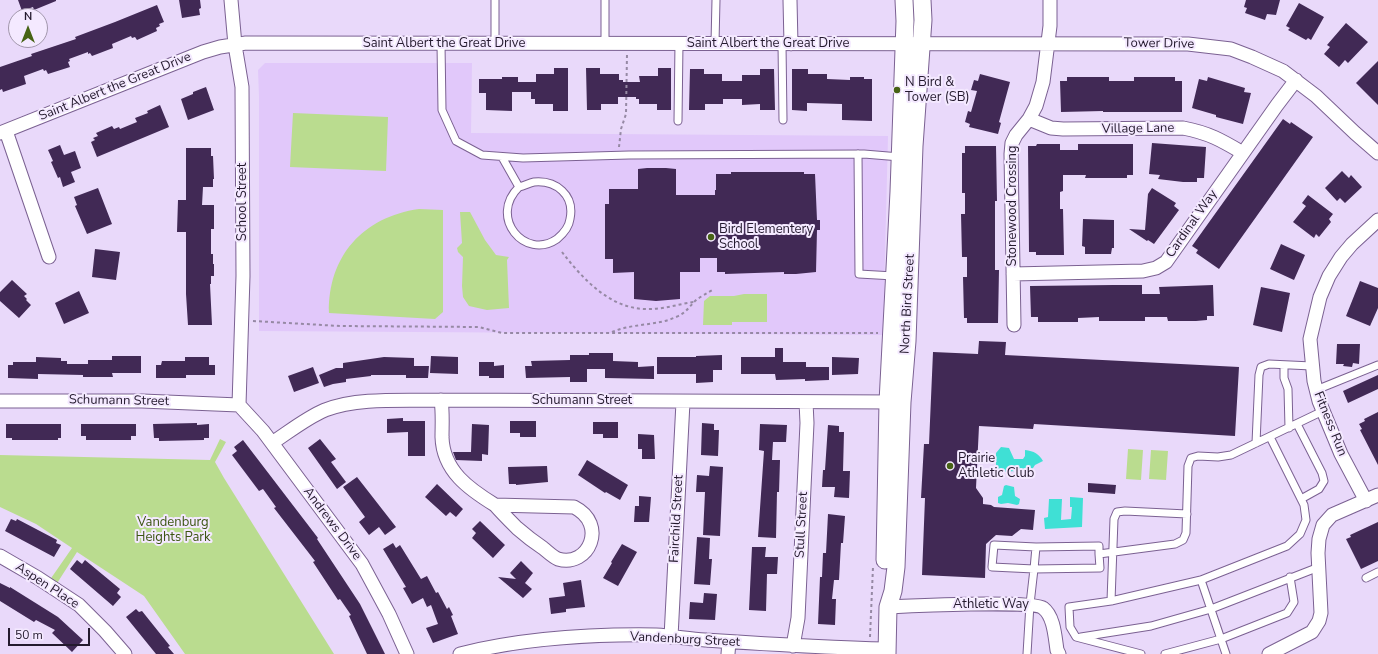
<!DOCTYPE html>
<html>
<head>
<meta charset="utf-8">
<style>
	body { margin:0 }
	#map { position:relative; width:1378px; height:654px; overflow:hidden; background:#e9d9fa; font-family:"Nunito Sans",sans-serif }
	canvas { display:block }
	.north { position:absolute; left:8px; top:8px; width:40px; height:40px; box-sizing:border-box; background:#f4e9ff; border:1px solid #a196ab; border-radius:50%; rotate:0deg; font-size:11px; font-weight:700; line-height:16px; text-align:center; color:#241a2e }
	.north::after { content:''; display:block; margin:auto; width:14px; height:18px; background:#476315; clip-path:polygon(50% 0,100% 100%,50% 72%,0 100%) }
	.scale { position:absolute; left:8px; top:628px; width:82px; height:18px; box-sizing:border-box; border:2px solid #241a2e; border-top:0; padding-left:5px; font-size:12px; line-height:14px; white-space:nowrap; color:#241a2e; -webkit-text-stroke:3px #f4e9ff; paint-order:stroke }
</style>
</head>
<body>
<div id="map">
<canvas width="1378" height="654"></canvas>
<div class="north">N</div>
<div class="scale">50 m</div>
</div>
<script>
const ctx = document.querySelector('canvas').getContext('2d');
ctx.lineJoin = 'round';
function paint(path, color) {
  ctx.fillStyle = color;
  ctx.fill(path, 'evenodd');
}
function trace(path, color, width, dash) {
  ctx.strokeStyle = color;
  ctx.lineWidth = width;
  ctx.lineCap = dash ? 'butt' : 'round';
  ctx.setLineDash(dash || []);
  ctx.stroke(path);
}
function drawText(font, color, halo, rows, align = 'center') {
  ctx.font = font + ' "Nunito Sans",sans-serif';
  ctx.lineWidth = 4;
  ctx.setLineDash([]);
  ctx.textBaseline = 'middle';
  ctx.strokeStyle = halo;
  ctx.fillStyle = color;
  for (const [text, x, y, turn = 0] of rows) {
    ctx.save();
    ctx.translate(x, y);
    ctx.rotate((+turn || 0) * Math.PI / 180);
    ctx.textAlign = isNaN(turn) ? turn : align;
    if (halo) ctx.strokeText(text, 0, 0);
    ctx.fillText(text, 0, 0);
    ctx.restore();
  }
}
paint(new Path2D(`
	M265,63H472L471,133L888,136L883,335L259,331V96L258,70Z`), '#e1c8fa');
paint(new Path2D(`
	M293,113L388,117L386,171L290,167Z
	M419,209L443,210V312L435,319L329,313C328,256 363,217 419,209Z
	M460,212H470L485,240L496,255L509,257L507,260L509,308L487,310L469,306L463,297L462,286L463,257L458,252L457,248L462,243Z
	M744,294H767V322H732V325H703L704,301L710,296H734Z
	M220,439L226,442L215,462L224,478L334,654H185L144,596L77,552L54,588L47,584L72,548L36,524L0,507V455L210,460Z
	M1128,449L1143,450L1141,480L1126,479Z
	M1151,450L1168,451L1166,480L1149,479Z`), '#badc8f');
paint(new Path2D(`
	M1001,447L1009,448L1014,459H1023L1025,456V450C1034,451 1039,454 1043,461L1035,465L1031,471L1029,473L1016,471L1001,472L996,469V453Z
	M1006,485L1014,487L1015,496L1020,499L1019,504L1017,505L1008,503L1001,504L998,503V497L1002,495L1004,486Z
	M1070,497L1083,498L1082,527L1045,529L1044,518L1048,517L1049,499H1062L1061,520L1071,519L1072,507H1070Z`), '#3fe0d5');
paint(new Path2D(`
	M18,0H56V1L34,10L33,7L22,11Z
	M179,0H200L201,8L199,9L200,15L182,18Z
	M1246,0H1280L1276,15L1267,14L1265,20L1245,13L1247,8L1244,7Z
	M1299,3L1324,17L1311,40L1308,38L1306,40L1288,30L1290,28L1286,26Z
	M157,5L164,22L159,24L160,26L156,28L157,31L137,40L135,37L132,38L131,36L112,44L113,48L92,56L90,53L88,54V52L69,59L70,61L68,62L70,67L48,74L46,70L44,71L43,69L24,76L26,84L3,92L2,89L0,90V67L32,56L31,54L76,39L75,37L115,22Z
	M1346,23L1368,42L1348,63L1345,60L1339,67L1324,54L1330,47L1327,45Z
	M1378,61V105L1356,83Z
	M554,68H568V111H553V104H535V99H531V92H512V111L486,110V93H479V79H502V77H518V82H536V74H554Z
	M586,68H600V74H619V80H623V82H640L639,76H658V68H671V110H657V104H639V99H636V97H618V104H601V110H587Z
	M690,69H704V74H722V81H742V75H760V69H774L775,110H760V104L742,105V99H723V104H705V110H689Z
	M792,69H808V74H827V79L850,80V77H864V79H872V121L842,120V104L807,103V111L792,110Z
	M980,74L1010,82L999,122L1001,123L998,134L969,127L970,124L965,122L968,111L971,112L977,91L971,90L974,80L978,81Z
	M1067,77H1109V81H1134V77H1175V81H1182V112H1103V111L1061,112L1060,81H1067Z
	M1208,77L1245,88L1244,92L1251,93L1243,124L1216,117V115L1192,108L1199,79L1207,81Z
	M206,87L214,110L188,120L181,99L193,94V92Z
	M160,105L169,127L97,157L91,142L95,140L93,138L98,136L96,133L112,126L114,129L119,127L120,129L137,122L135,118L148,113L147,111Z
	M1283,119L1290,124L1291,122L1313,137L1219,269L1196,253L1198,250L1192,246Z
	M1152,143L1206,147L1204,178H1197V182H1183L1158,179L1160,175L1149,174Z
	M1037,144H1060V150H1078V144H1133V175H1127V178H1085L1086,175H1063V191L1060,192V209H1063L1064,255H1036V252H1029L1028,146H1036Z
	M60,145L64,155L75,151L81,168L71,172L75,182L63,187L60,177L58,178L51,162L53,161L48,150Z
	M965,146H996L997,201H995V270H999L998,323H967V318H964L963,277H967V257H962L961,214H965V193H962V153H965Z
	M186,148H211V156H213L214,179H213V187H203L202,205H214V229H211V254H213V264H214V276H211V284H210L212,325H188L186,294V232H177L178,200H186Z
	M647,168H666L676,169V195H715V190H716V174H731V172H804V174H815L817,220H820V230H817L816,272L796,274H784V272L725,274V272H717V258H700V272H680V299L656,301L634,299V272L613,273V259H605V204H609V189H638V169Z
	M1342,171L1349,178L1351,175L1362,187L1345,203L1340,198L1337,201L1325,188Z
	M98,188L112,224L87,234L75,206L77,205L74,197Z
	M1152,188L1176,203L1174,206L1179,210L1154,244L1148,240L1147,241L1129,229L1145,230L1148,194Z
	M1308,195L1333,214L1329,219L1331,222L1319,237L1316,234L1314,238L1293,222L1306,206L1302,203Z
	M1083,219L1114,220V248H1112L1111,254H1085V247L1082,246Z
	M1281,244L1305,255L1294,280L1270,269Z
	M95,249L120,252L116,280L92,277Z
	M12,280L27,294L24,296L27,299L26,300L31,305L19,318L0,301V292Z
	M1360,281L1378,288V308L1370,326L1346,316Z
	M1113,285H1142V294H1160L1159,287L1213,285L1214,316H1207V320L1196,321H1168L1167,317H1145V321H1099V317L1078,318V322H1038V317H1031L1030,286Z
	M1261,287L1290,293L1282,332L1253,325Z
	M79,291L89,313L64,324L55,303Z
	M979,341L1006,342L1005,355L1239,367L1235,436L1034,424L1033,429L979,426L976,488L983,498V504L991,505L994,507L1035,510L1033,530L1021,529L1012,536L996,535L986,544L985,578L922,575L925,498H921L924,444H929L933,352L978,354Z
	M1337,344H1360L1359,364L1353,363L1352,367L1343,366L1344,364H1336Z
	M775,348H783V362H806V367H829V380L805,381V379L776,380L775,374H741V357H775Z
	M589,353H613V361L638,362V367L654,366V379L605,378V369H587V382H570V377L526,378L525,366H532L531,361L570,360V355H589Z
	M722,355V370H713V382L696,383V374H657V357H696V356Z
	M112,356H141V373H112L113,377H83V375L38,374V379L8,378V365H13V362H36V357L61,358V361H67V364H88V360H112Z
	M431,356L458,357V374L430,373Z
	M185,357H209V365H215V375H186V378H156V365H161L162,361H185Z
	M384,357L414,358V366H429L428,378H406V375H371V376L346,379V382L333,384L324,387L319,375L336,368H343V363Z
	M832,357L859,358L858,374L832,375Z
	M479,362H494V366L504,365V378H489V376H479Z
	M313,367L319,383L294,392L288,376Z
	M1378,375V389L1348,403L1343,391Z
	M1378,412V465L1360,430L1362,429L1359,424L1365,421L1364,419Z
	M403,418V421H425V456H408V432L387,433V419Z
	M510,421H536V437H520V433H510Z
	M593,422H618V438H603V434H593Z
	M197,423V425L209,424V438H204V440L159,441V438H154L153,424Z
	M702,423L714,424V430H719L718,456L701,455Z
	M6,424H61V438H58V440H12V438H6Z
	M81,424H136V436H131V440H86V436H81Z
	M472,424L489,425L488,455L482,454V461L456,460L453,452H471Z
	M760,424L787,425L786,442H773L772,460H780L779,492H777L776,538L758,537L764,451L759,450Z
	M828,425L839,426V432H844L843,471H850L849,498L834,497L835,487H822L823,470H825Z
	M638,434L654,435L655,459H642V449H638Z
	M320,439L336,459L331,462L346,482L337,489L308,448Z
	M243,440L318,538L317,539L360,604L385,654H367L349,616L351,615L340,599L338,600L313,562L315,561L274,508L276,507L263,489L259,491L232,455L237,451L234,447Z
	M587,460L628,485L620,500L606,492L605,493L578,475Z
	M547,466L548,482L516,485V484H509L508,467Z
	M710,466L723,467L720,536L703,535L705,492H696L697,475L709,476Z
	M357,477L396,527L385,535L379,527L369,535L359,522L365,517L343,487Z
	M1088,483L1116,485L1115,494L1088,492Z
	M437,484L463,509L456,517L450,512L446,516L425,497Z
	M639,496L651,497L649,522H634L635,506H639Z
	M828,514L845,516L843,543H841L839,580H834L832,599H836L835,625L818,624L820,577H822L823,553H826Z
	M11,519L16,521L17,519L57,540L56,543L61,545L54,557L5,531Z
	M480,521L505,545L493,558L472,538L476,533L472,529Z
	M1378,522V561L1361,569L1346,539L1351,537L1350,535Z
	M697,537L710,538L709,559H712L710,585L694,584Z
	M393,543L396,548L400,545L421,579L427,576L436,593L438,592L447,609L449,607L453,615L451,616L458,634L433,643L426,628L438,624L431,605L427,607L423,598L412,604L403,588L406,587L383,549Z
	M622,544L637,552L618,586L603,578L612,563L611,562Z
	M752,547H766L765,557H778L777,574H767L766,611L749,610Z
	M77,560L82,564L85,560L120,589L117,593L121,597L113,606L70,569Z
	M521,561L533,573L525,583L532,589L523,598L498,577L516,579L510,573Z
	M581,580L585,607L566,609V612L551,614L549,598L565,596L563,583Z
	M0,583L10,588V587L58,617L83,640L72,652L52,633L55,630L36,620L34,622L0,601Z
	M704,593L717,594L715,620L689,619L690,602L703,603Z
	M136,609L139,612L142,611L170,646L168,647L174,654H156L126,617Z`), '#412955');
const service = new Path2D(`
	M495,0V44
	M605,0V43
	M715,43L716,0
	M441,44L442,110L456,141L482,155L523,158L629,155L864,154L900,157
	M782,44L783,120
	M678,121L679,43
	M858,154L859,274L894,276
	M502,157L519,187C488,217 525,261 557,239C563,234 569,227 570,219C575,195 556,180 534,182C529,183 524,186 519,187
	M1284,365V378L1288,389L1289,428
	M1316,390L1378,365
	M1297,424L1322,473L1324,481L1319,489L1301,499
	M1256,443L1259,375L1261,367L1269,364L1312,366
	M1099,554L1100,568L1034,569L1036,547L1099,546V554L1175,544L1183,540L1186,533L1188,466L1191,458L1198,456L1218,457L1231,455L1323,411
	M1366,578L1378,572
	M1201,580L1226,654
	M1111,601L1114,519L1117,512L1125,511L1187,514
	M1081,637L1151,626L1211,609L1319,567
	M1027,654L1030,604L1034,569L992,567L994,545L1036,547
	M1141,654L1076,637L1070,627L1069,607L1111,601L1201,580L1287,546L1300,534L1306,520L1304,505L1270,437
	M1165,654L1221,639L1287,613L1294,602L1290,577`);
const minor = new Path2D(`
	M231,0L235,45L242,87L243,276L239,405
	M790,0L791,44
	M1029,119L1051,128L1063,129L1183,128C1209,133 1221,140 1243,153
	M6,131L49,257
	M0,133L203,52L220,47L246,43L1188,44L1231,49L1252,57L1283,71L1316,96L1355,133L1378,153
	M1013,274L1143,271L1156,268L1166,262L1277,105L1296,80
	M1014,325L1011,154L1012,143L1016,135L1029,119L1036,106L1043,82L1050,26V0
	M441,400C443,413 442,425 442,437C443,471 469,489 495,505
	M0,401H142L239,405
	M239,405L263,431L362,564L389,614L407,654
	M272,443C289,432 306,418 325,410C359,397 404,401 441,400L897,402
	M1366,501L1341,454L1319,401L1314,381L1310,339L1320,297L1329,276L1341,257L1352,244L1378,220
	M495,505L574,507C608,524 589,568 558,559C553,557 548,552 543,548C534,542 525,535 517,528C509,520 502,513 495,505Z
	M0,556L38,578L79,605L105,631L125,654
	M888,607C909,606 1033,600 1043,608C1054,616 1055,637 1057,650L1059,654
	M671,637L683,402
	M793,646L798,618L807,423L806,402
	M460,654C524,638 590,634 656,635C673,636 689,639 705,640C766,644 826,648 887,649
	M728,654L729,642
	M1269,654L1312,632L1319,621L1321,613L1318,553L1319,539L1323,525L1332,515L1378,495`);
const tertiary = new Path2D(`
	M885,560L888,402L899,192L905,21L904,0
	M887,654L888,607L893,591L896,567L902,402L907,341L914,146L923,20L922,0`);
trace(service, '#7b6192', 9);
trace(minor, '#7b6192', 15);
trace(tertiary, '#7b6192', 19);
trace(new Path2D(`
	M619,147L621,129L626,114L627,54
	M562,252C582,278 609,308 645,309C662,310 678,304 694,302
	M253,321L340,326L479,327L502,333H878
	M612,332C633,323 657,326 676,317C686,313 688,308 695,301C700,297 707,293 714,289
	M870,637L873,567`), '#9689a4', 2, [3, 3]);
trace(service, '#fff', 7);
trace(minor, '#fff', 13);
trace(tertiary, '#fff', 17);
for (const [x, y, r, color] of [
	[897,90,4,"#476315"],
	[711,237,4,"#476315"],
	[950,466,4,"#476315"]
]) {
  const dot = new Path2D();
  dot.arc(x, y, r, 0, 2 * Math.PI);
  ctx.fillStyle = color;
  ctx.fill(dot);
  trace(dot, '#f4e9ff', 1.5);
}
drawText('13px', '#241a2e', '#f4e9ff', [
	["Saint Albert the Great Drive",444,44],
	["Saint Albert the Great Drive",768,44],
	["Tower Drive",1159,44,1],
	["Saint Albert the Great Drive",115,87,-22],
	["Village Lane",1138,129,-1],
	["School Street",243,202,-90],
	["Stonewood Crossing",1013,206,-90],
	["Cardinal Way",1192,224,-55],
	["North Bird Street",908,304,-87],
	["Schumann Street",119,401,1],
	["Schumann Street",582,401],
	["Fitness Run",1330,424,68],
	["Fairchild Street",677,519,-87],
	["Andrews Drive",332,524,53],
	["Stull Street",802,525,-87],
	["Aspen Place",47,586,33],
	["Athletic Way",991,605],
	["Vandenburg Street",685,640,3]
]);
drawText('13px', '#241a2e', '#f4e9ff', [
	["N Bird &",905,83],
	["Tower (SB)",905,98],
	["Bird Elementery",719,230],
	["School",719,245],
	["Prairie",958,459],
	["Athletic Club",958,474]
], 'left');
drawText('13px', '#3c5512', '#f4e9ff', [
	["Vandenburg",173,523],
	["Heights Park",173,538]
]);
</script>
</body>
</html>
